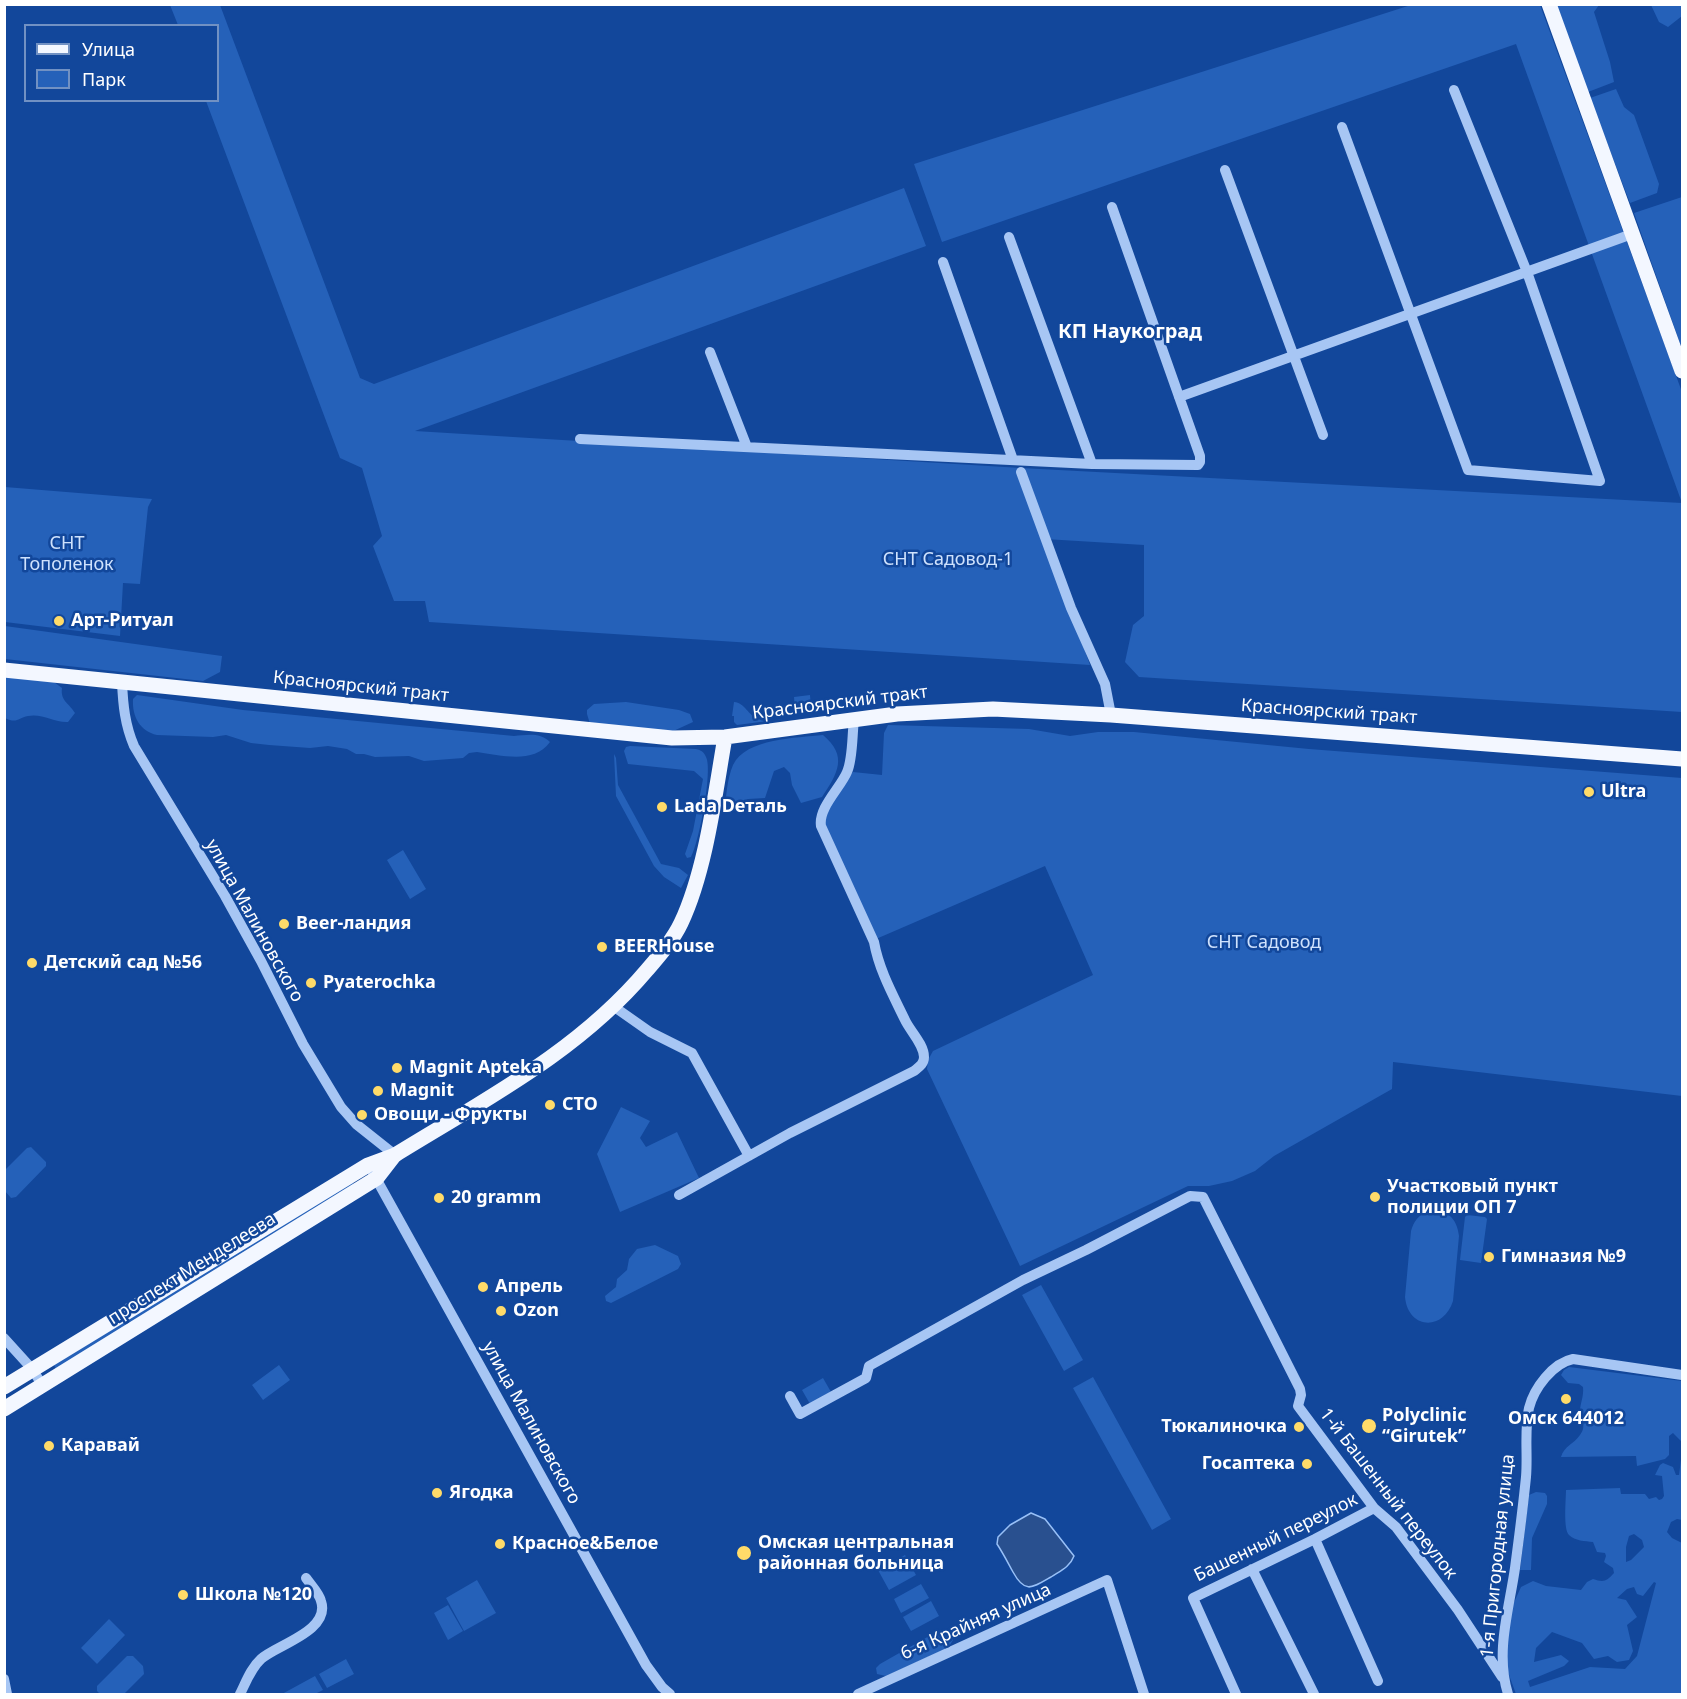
<!DOCTYPE html>
<html>
<head>
<meta charset="utf-8">
<style>
	body { margin:0 }
	#map { position:relative; width:1687px; height:1699px; overflow:hidden; background:#12479b; font-family:"Noto Sans",sans-serif }
	canvas { display:block }
	.frame { position:absolute; inset:0; border:6px solid #fff; pointer-events:none }
	.legend { position:absolute; left:24px; top:24px; width:195px; height:78px; box-sizing:border-box; background:#12479b; border:2px solid #7191c3; margin:0; padding:8px 10px; list-style:none; font-size:18px; color:#fff }
	.legend li { display:flex; align-items:center; gap:12px; height:30px }
	.legend b { width:30px; border:2px solid #7191c3 }
</style>
</head>
<body>
<div id="map">
<canvas width="1687" height="1699"></canvas>
<div class="frame"></div>
<ul class="legend">
<li><b style="height:8px;background:#f3f7ff"></b>Улица</li>
<li><b style="height:16px;background:#2561b9"></b>Парк</li>
</ul>
</div>
<script>
const ctx = document.querySelector('canvas').getContext('2d');
ctx.lineJoin = 'round';
function paint(path, color) {
  ctx.fillStyle = color;
  ctx.fill(path, 'evenodd');
}
function trace(path, color, width, dash) {
  ctx.strokeStyle = color;
  ctx.lineWidth = width;
  ctx.lineCap = dash ? 'butt' : 'round';
  ctx.setLineDash(dash || []);
  ctx.stroke(path);
}
function drawText(font, color, halo, rows, align = 'center') {
  ctx.font = font + ' "Noto Sans",sans-serif';
  ctx.lineWidth = 5;
  ctx.setLineDash([]);
  ctx.textBaseline = 'middle';
  ctx.strokeStyle = halo;
  ctx.fillStyle = color;
  for (const [text, x, y, turn = 0] of rows) {
    ctx.save();
    ctx.translate(x, y);
    ctx.rotate((+turn || 0) * Math.PI / 180);
    ctx.textAlign = isNaN(turn) ? turn : align;
    if (halo) ctx.strokeText(text, 0, 0);
    ctx.fillText(text, 0, 0);
    ctx.restore();
  }
}
paint(new Path2D(`
	M170,5H220L360,378L374,384L904,188L926,246L415,431L1021,468L1682,503L1516,44L942,242L914,164L1411,5H1540L1682,392V712L1139,677L1125,662L1133,625L1144,616V545L1045,539L1090,665L429,622L425,601H394L373,546L382,536L362,468L340,458L206,101L218,100V26L178,25Z
	M1557,5H1599L1594,12L1610,62L1614,82L1588,92Z
	M1651,5H1682V16L1668,27L1659,22Z
	M1616,89L1624,107L1634,115L1659,184L1657,193L1630,203L1590,98Z
	M1682,197V349L1634,213Z
	M5,487L152,499L148,507L140,584L123,583L120,636L5,622Z
	M5,626L222,656L220,672L203,681L5,659Z
	M5,677L54,682L62,688C60,701 70,704 75,713L68,722C55,723 42,713 28,716C18,718 17,724 5,718Z
	M137,695L243,710L514,736C527,735 540,732 550,742C533,765 501,755 477,752L469,753L463,758L424,761L409,756L375,757L364,754H356L347,749L328,746L310,748L269,745L251,743L226,735L213,737L157,735C140,731 132,717 133,699Z
	M810,695L811,707L795,709L794,697Z
	M626,702L679,710L690,714L693,722L669,733L590,724L587,714V710L594,704Z
	M734,702C745,703 748,715 758,719C766,723 777,719 783,719L737,725L734,722V716H732Z
	M888,725L1029,729L1070,736L1098,732H1134L1309,749L1682,778V1096L1393,1062L1392,1089L1274,1156L1255,1171L1232,1181L1209,1186H1188L1020,1266L927,1069L928,1060L933,1051L1093,975L1045,866L876,939L823,823C830,805 837,784 853,772L882,775L884,733Z
	M823,735C848,756 838,773 822,797L801,803L792,785L790,773L784,767L774,771L765,798L748,799L725,811C726,797 727,779 733,765C746,738 797,738 823,735Z
	M630,746L696,749C701,750 704,752 706,757C713,770 699,843 691,857L687,858L685,854L693,831L703,779L694,771L628,764L624,751L626,747Z
	M614,754L616,758L618,785L661,864L679,868L688,875L681,888L664,877L654,866L616,796Z
	M403,850L426,889L410,899L387,860Z
	M621,1107L650,1121L640,1138L646,1147L677,1132L699,1178L620,1212L597,1154Z
	M31,1147L46,1162V1166L16,1197L11,1198L5,1191V1170L27,1148Z
	M352,1181L354,1185L56,1369L54,1365Z
	M1428,1210C1446,1209 1457,1217 1459,1236L1453,1301C1443,1332 1408,1329 1405,1297L1411,1231C1414,1221 1418,1216 1428,1210Z
	M1467,1215L1485,1217L1487,1219L1481,1263L1460,1260L1465,1217Z
	M655,1245L678,1256L681,1264L678,1269L611,1303L606,1301L605,1296L616,1287L617,1279L627,1270L629,1259L637,1249Z
	M1041,1285L1083,1360L1064,1371L1022,1295Z
	M279,1365L290,1380L263,1400L252,1385Z
	M1569,1367L1682,1381V1442L1673,1433L1669,1436V1455L1665,1459L1637,1466L1636,1456L1561,1457C1564,1446 1574,1444 1580,1435C1587,1426 1581,1421 1580,1412C1580,1403 1584,1397 1583,1387L1579,1384L1568,1383L1561,1375L1564,1370Z
	M1093,1377L1171,1519L1152,1530L1073,1388Z
	M823,1378L831,1392L810,1404L802,1390Z
	M1681,1460L1682,1520L1677,1519L1671,1522L1667,1532L1672,1538L1682,1543V1694H1516L1505,1664L1511,1609L1521,1587L1533,1581L1546,1586L1581,1590L1587,1582L1593,1579C1604,1583 1607,1581 1614,1573L1613,1568L1604,1562L1606,1556L1605,1553L1597,1552L1593,1542C1585,1541 1575,1541 1569,1535C1563,1529 1566,1499 1566,1490L1620,1488L1621,1494H1645L1649,1499L1656,1497L1659,1500L1662,1499L1664,1496L1662,1476L1655,1475L1660,1465L1663,1463L1673,1467L1676,1475H1679ZM1634,1534L1642,1540L1644,1547L1631,1560L1626,1562V1547L1629,1536ZM1654,1582L1656,1583L1637,1656L1625,1669L1590,1667L1530,1687L1528,1681L1564,1666L1569,1661L1561,1655L1534,1662L1536,1648L1552,1632L1582,1643L1594,1659L1608,1656L1617,1662L1629,1660L1633,1651L1627,1625L1637,1617L1626,1600L1617,1598L1627,1589L1634,1587L1637,1594L1643,1596Z
	M1536,1492L1545,1493L1547,1496V1504L1532,1538L1531,1570H1520L1529,1495Z
	M905,1555L916,1575L889,1590L878,1570Z
	M477,1580L496,1613L464,1631L446,1598Z
	M921,1584L929,1598L901,1613L894,1599Z
	M931,1601L939,1616L911,1631L903,1617Z
	M448,1605L463,1631L448,1640L434,1613Z
	M109,1619L125,1635L97,1664L81,1648Z
	M945,1630L950,1634L953,1640L948,1648L886,1676L877,1674L876,1668L880,1664L938,1631Z
	M127,1656H133L143,1666L144,1674L124,1694H100L97,1691V1686Z
	M346,1659L354,1674L327,1688L319,1674Z
	M315,1676L323,1690L315,1694H282Z`), '#2561b9');
const water = new Path2D(`
	M1031,1513L1045,1519L1074,1556C1070,1567 1060,1571 1051,1577C1032,1588 1025,1594 1013,1572C1008,1563 1003,1553 997,1544L998,1537L1010,1525Z`);
paint(water, '#29508f');
trace(water, '#98c0f7', 1.5);
trace(new Path2D(`
	M1342,127L1468,470L1600,481L1527,272L1454,90
	M1225,170L1323,435
	M1009,237L1092,464
	M943,262L1013,460
	M710,352L747,447
	M1179,397L1632,234
	M580,439L1092,464L1198,465L1200,462V456L1112,207
	M1021,472L1071,608L1105,684L1111,715
	M122,682C123,705 125,725 134,746L225,896L261,961L303,1044L341,1107L356,1124L395,1155
	M613,1006L650,1032L692,1053L749,1156
	M373,1173L646,1665L662,1687L670,1694
	M679,1195L790,1133L914,1071C919,1067 924,1064 924,1057C924,1044 910,1031 905,1020C893,995 879,970 874,942L821,826C818,808 841,787 847,772C853,759 852,734 854,720
	M4,1338L33,1370L42,1385
	M790,1396L800,1414L866,1378L869,1366L1023,1280L1086,1250L1190,1196L1203,1197L1300,1389L1301,1395L1298,1406L1374,1508L1396,1527L1458,1610L1502,1677
	M1315,1539L1378,1681
	M1252,1569L1314,1694
	M4,1679L7,1694
	M240,1694C246,1682 251,1668 261,1659C276,1645 331,1631 321,1601C319,1593 311,1585 306,1578
	M858,1694L1107,1580L1144,1694
	M1236,1694L1193,1598L1315,1539L1374,1508
	M1508,1694C1495,1653 1509,1610 1515,1568C1519,1538 1523,1507 1526,1477C1528,1454 1524,1430 1529,1408C1534,1388 1553,1363 1573,1359L1682,1375`), '#a7c6f4', 10);
trace(new Path2D(`
	M1549,4L1682,371
	M4,670L672,738L725,737L897,714L993,709L1111,715L1682,759
	M4,1387L368,1165L395,1155C484,1100 578,1052 647,970C659,956 673,940 681,923C706,870 715,794 725,737
	M4,1409L377,1178L394,1156`), '#f3f7ff', 15);
for (const [x, y, r, color] of [
	[59,621,6,"#ffdb69"],
	[1589,792,6,"#ffdb69"],
	[662,807,6,"#ffdb69"],
	[284,924,6,"#ffdb69"],
	[602,947,6,"#ffdb69"],
	[32,963,6,"#ffdb69"],
	[311,983,6,"#ffdb69"],
	[397,1068,6,"#ffdb69"],
	[378,1091,6,"#ffdb69"],
	[550,1105,6,"#ffdb69"],
	[362,1115,6,"#ffdb69"],
	[1375,1197,6,"#ffdb69"],
	[439,1198,6,"#ffdb69"],
	[1489,1257,6,"#ffdb69"],
	[483,1287,6,"#ffdb69"],
	[501,1311,6,"#ffdb69"],
	[1566,1399,6,"#ffdb69"],
	[1369,1426,8,"#ffdb69"],
	[1299,1427,6,"#ffdb69"],
	[49,1446,6,"#ffdb69"],
	[1307,1464,6,"#ffdb69"],
	[437,1493,6,"#ffdb69"],
	[500,1544,6,"#ffdb69"],
	[744,1553,8,"#ffdb69"],
	[183,1595,6,"#ffdb69"]
]) {
  const dot = new Path2D();
  dot.arc(x, y, r, 0, 2 * Math.PI);
  ctx.fillStyle = color;
  ctx.fill(dot);
  trace(dot, '#12479b', 2);
}
drawText('18px', '#cfe2fd', '#12479b', [
	["СНТ",67,544],
	["Тополенок",67,565],
	["СНТ Садовод-1",948,560],
	["СНТ Садовод",1264,943]
]);
drawText('bold 18px', '#fff', '#12479b', [
	["Арт-Ритуал",71,621],
	["Ultra",1601,792],
	["Lada Dеталь",674,807],
	["Beer-ландия",296,924],
	["BEERHouse",614,947],
	["Детский сад №56",44,963],
	["Pyaterochka",323,983],
	["Magnit Apteka",409,1068],
	["Magnit",390,1091],
	["СТО",562,1105],
	["Овощи - Фрукты",374,1115],
	["Участковый пункт",1387,1187],
	["полиции ОП 7",1387,1208],
	["20 gramm",451,1198],
	["Гимназия №9",1501,1257],
	["Апрель",495,1287],
	["Ozon",513,1311],
	["Polyclinic",1382,1416],
	["“Girutek”",1382,1437],
	["Омск 644012",1566,1419,"center"],
	["Тюкалиночка",1287,1427,"right"],
	["Каравай",61,1446],
	["Госаптека",1295,1464,"right"],
	["Ягодка",449,1493],
	["Омская центральная",758,1543],
	["районная больница",758,1564],
	["Красное&Белое",512,1544],
	["Школа №120",195,1595]
], 'left');
drawText('18px', '#fff', '#12479b', [
	["Красноярский тракт",361,687,6],
	["Красноярский тракт",840,703,-7],
	["Красноярский тракт",1329,712,4],
	["улица Малиновского",254,921,61],
	["проспект Менделеева",192,1269,-32],
	["улица Малиновского",531,1423,61],
	["1-й Башенный переулок",1388,1494,52],
	["Башенный переулок",1276,1538,-26],
	["1-я Пригородная улица",1498,1556,-84],
	["6-я Крайняя улица",976,1622,-24]
]);
drawText('bold 20px', '#fff', '#12479b', [
	["КП Наукоград",1130,332]
]);
</script>
</body>
</html>
